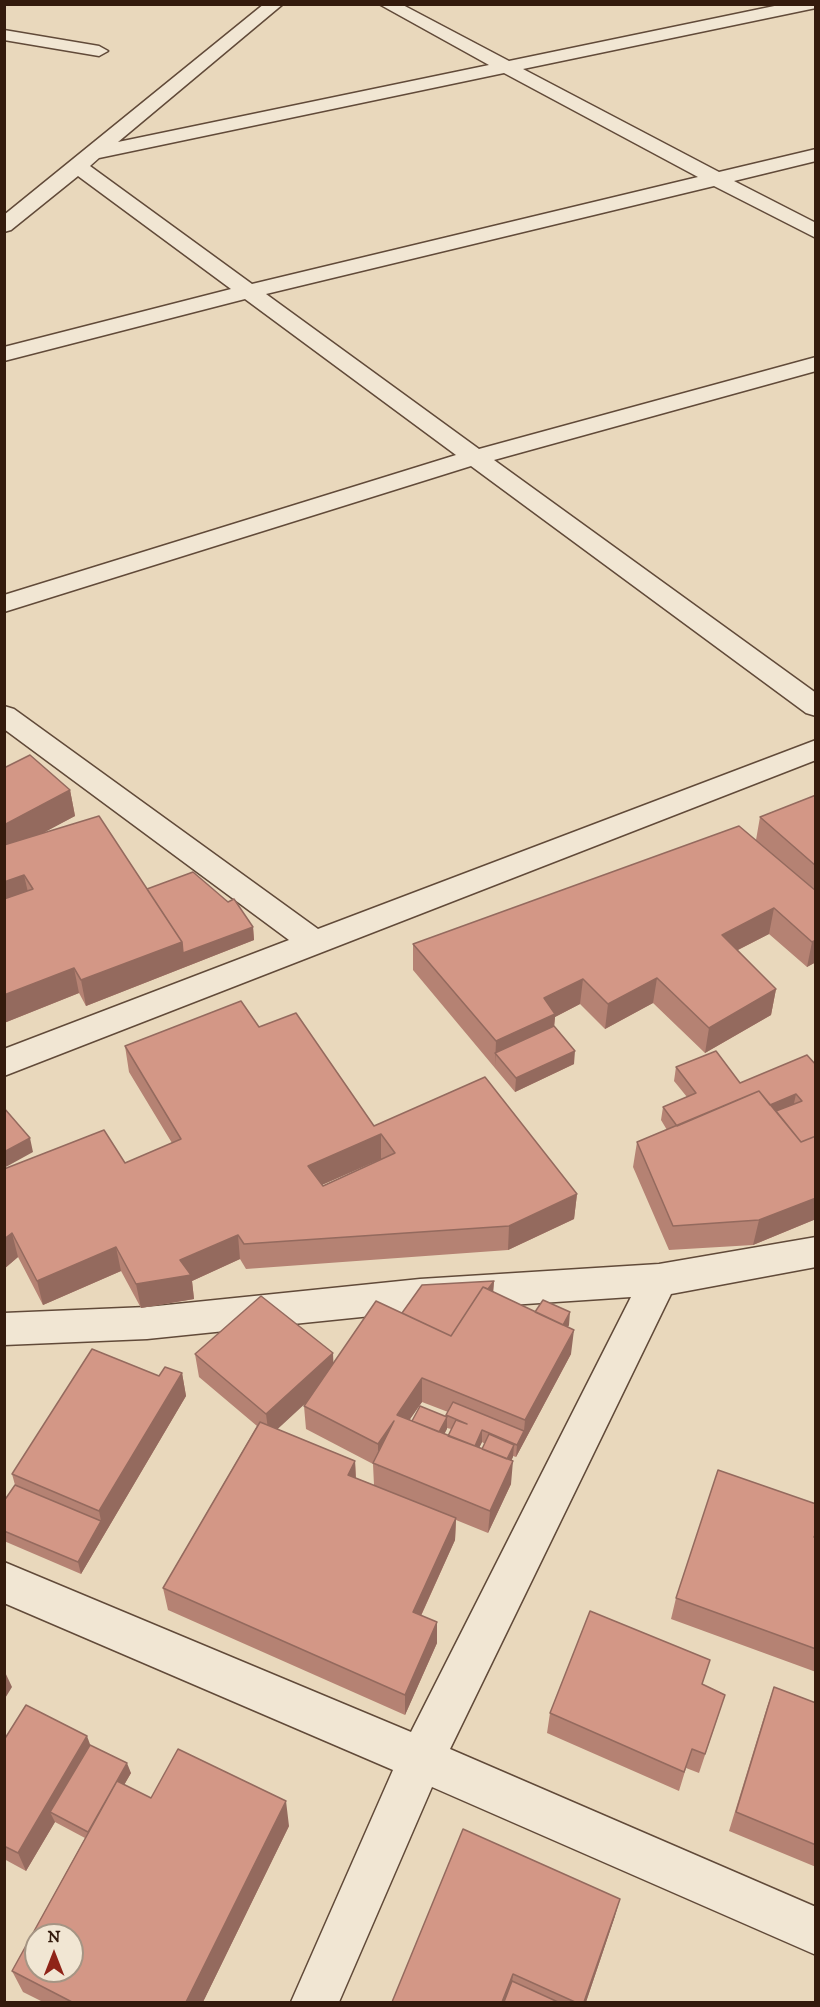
<!DOCTYPE html>
<html>
<head>
<meta charset="utf-8">
<style>
	body { margin:0 }
	#map { position:relative; width:820px; height:2007px; overflow:hidden; background:#e9d8bc; font-family:"IM FELL DW Pica",serif }
	canvas { display:block }
	.frame { position:absolute; inset:0; border:6px solid #341b0d; pointer-events:none }
	.north { position:absolute; left:24px; top:1923px; width:60px; height:60px; box-sizing:border-box; background:#f1e6d3; border:2px solid #a59584; border-radius:50%; rotate:0deg; font-size:16px; font-weight:700; line-height:24px; text-align:center; color:#341b0d }
	.north::after { content:''; display:block; margin:auto; width:21px; height:27px; background:#8f2418; clip-path:polygon(50% 0,100% 100%,50% 72%,0 100%) }
</style>
</head>
<body>
<div id="map">
<canvas width="820" height="2007"></canvas>
<div class="frame"></div>
<div class="north">N</div>
</div>
<script>
const ctx = document.querySelector('canvas').getContext('2d');
ctx.lineJoin = 'round';
function trace(path, color, width, dash) {
  ctx.strokeStyle = color;
  ctx.lineWidth = width;
  ctx.lineCap = dash ? 'butt' : 'round';
  ctx.setLineDash(dash || []);
  ctx.stroke(path);
}
function paint(path, color) {
  ctx.fillStyle = color;
  ctx.fill(path, 'evenodd');
}
const street = new Path2D(`
	M264,4H283L118,142L489,65L379,4H401L509,61L784,4H816V8L811,9L523,69L719,172L816,149V161L734,181L816,223V238L714,186L266,294L479,449L816,357V371L494,460L816,693V716L806,713L471,466L4,612V595L456,455L245,299L4,361V347L231,289L78,176L11,230L4,232V215ZM504,73L698,177L252,284L90,166L99,158Z
	M4,30L99,46L108,51L99,56L4,40Z
	M4,706L14,709L318,929L816,740V760L4,1076V1049L289,940L4,729Z
	M816,1237V1267L671,1294L450,1749L816,1907V1955L432,1787L339,2002H291L393,1770L4,1603V1562L411,1732L631,1297L420,1311L147,1339L4,1345V1313L147,1307L420,1279L659,1264Z`);
trace(street, '#614a39', 3);
paint(street, '#f1e6d3');
paint(new Path2D(`
	M4,768L70,790L75,816L44,832L147,889L253,927L254,940L86,1006L79,993L4,1023Z
	M816,795V962L807,967L769,934L738,950L776,989L771,1015L705,1053L653,1003L605,1029L580,1004L555,1017L554,1026L574,1064L515,1092L413,970V944L756,840L760,817Z
	M259,1027L374,1126L577,1194L574,1219L508,1250L246,1269L240,1259L192,1281L194,1299L141,1308L121,1271L43,1305L18,1257L4,1269V1169L125,1163L172,1143L129,1072L125,1046ZM381,1159L323,1186L322,1185Z
	M816,1065V1219L753,1245L669,1250L633,1167L637,1142L667,1130L661,1120L663,1107L687,1097L674,1081L676,1067L740,1083Z
	M494,1281L493,1292L535,1312L569,1325L568,1327L571,1354L516,1457L513,1456L511,1461V1484L488,1533L456,1520L455,1540L421,1616L437,1622V1643L405,1715L168,1610L163,1588L257,1426L199,1377L195,1354L333,1353V1363L402,1313ZM306,1402L304,1406L306,1429L373,1464L374,1485L356,1478L355,1461L277,1429ZM422,1402L448,1412L446,1416L412,1421L409,1420ZM447,1428L451,1429L448,1436L444,1434ZM482,1442L485,1444L482,1449L479,1448Z
	M182,1373L186,1396L81,1574L4,1541V1501L15,1485L12,1474L159,1376Z
	M814,1537H816V1672L671,1619L676,1598Z
	M774,1687L816,1703V1867L729,1831L767,1707Z
	M725,1695L699,1773L686,1768L679,1791L547,1733L550,1713Z
	M4,1740L90,1745L131,1773L124,1785L151,1798L289,1826L203,2002H43L23,1992L12,1971L85,1838L55,1822L26,1871L4,1859Z
	M615,1916L586,2002H392Z`), '#b58273');
paint(new Path2D(`
	M70,790L75,816L4,854V825Z
	M24,875L30,901L4,910V882Z
	M774,908L769,934L718,960L722,935Z
	M253,927L254,940L86,1006L81,980L182,942Z
	M816,940V962L807,967L812,942Z
	M74,968L79,993L4,1023V995Z
	M657,978L653,1003L605,1029L608,1004Z
	M583,979L580,1004L555,1017L553,1039L495,1053V1066L496,1041L544,998Z
	M776,989L771,1015L705,1053L709,1028Z
	M575,1051L574,1064L515,1092L516,1078Z
	M796,1094L793,1108L769,1117L762,1108Z
	M381,1134V1159L310,1190L308,1166Z
	M30,1138L33,1152L4,1168V1152Z
	M577,1194L574,1219L508,1250L509,1226Z
	M816,1198V1219L753,1245L759,1220Z
	M12,1233L18,1257L4,1269V1239Z
	M238,1235L240,1259L192,1281L194,1299L141,1308L136,1284L180,1260Z
	M116,1247L121,1271L43,1305L37,1281Z
	M494,1281L493,1294L450,1347Z
	M570,1312L569,1325L555,1347L557,1334Z
	M574,1330L571,1354L516,1457L517,1445L524,1431L525,1420Z
	M333,1353L334,1377L269,1437L266,1414Z
	M182,1373L186,1396L81,1574L78,1562L101,1521L99,1511Z
	M422,1378V1402L397,1438V1415Z
	M447,1417V1429L435,1452V1440Z
	M394,1421L395,1444L378,1467V1444Z
	M482,1430V1442L469,1468L470,1455Z
	M514,1445L513,1457L502,1480L503,1468Z
	M355,1461L356,1484L348,1475Z
	M513,1461L511,1484L488,1533L490,1511Z
	M456,1518L455,1540L413,1633V1612Z
	M437,1622V1643L405,1715V1695Z
	M4,1670L12,1687L4,1700Z
	M87,1736L94,1755L50,1812L55,1822L26,1871L18,1853Z
	M127,1763L131,1773L91,1842L88,1832Z
	M286,1801L289,1826L203,2002H186Z
	M620,1899L615,1916L586,2002H584Z
	M513,1974L511,1989L506,2002H502Z`), '#946a5e');
const building = new Path2D(`
	M30,755L70,790L4,825V768Z
	M816,795V866L760,817Z
	M99,816L182,942L81,980L74,968L4,995V899L33,889L24,875L4,882V845Z
	M739,826L816,891V940L812,942L774,908L722,935L776,989L709,1028L657,978L608,1004L583,979L544,998L555,1014L496,1041L413,944Z
	M193,872L228,902L234,899L253,927L183,953L182,942L147,889Z
	M241,1001L259,1027L296,1013L374,1126L485,1077L577,1194L509,1226L244,1244L238,1235L180,1260L191,1275L136,1284L116,1247L37,1281L12,1233L4,1239V1169L104,1130L125,1163L181,1139L125,1046ZM381,1134L395,1153L323,1186L308,1166Z
	M554,1026L575,1051L516,1078L495,1053Z
	M716,1051L740,1083L807,1055L816,1065V1136L801,1142L776,1111L802,1101L796,1094L770,1105L759,1091L677,1126L663,1107L696,1093L676,1067Z
	M759,1091L801,1142L816,1136V1198L759,1220L673,1226L637,1142Z
	M4,1108L30,1138L4,1152Z
	M494,1281L488,1289L483,1287L451,1336L402,1313L422,1285Z
	M483,1287L574,1330L525,1420L422,1378L397,1415L513,1461L490,1511L373,1463L394,1421L378,1444L304,1406L376,1301L451,1336Z
	M261,1296L333,1353L266,1414L195,1354Z
	M543,1300L570,1312L563,1325L535,1312Z
	M92,1349L159,1376L165,1367L182,1373L99,1511L12,1474Z
	M453,1402L524,1431L517,1445L482,1430L475,1446L448,1436L456,1420L467,1424L446,1415Z
	M420,1406L447,1417L439,1432L412,1421Z
	M260,1422L355,1461L348,1475L456,1518L413,1612L437,1622L405,1695L163,1588Z
	M489,1434L514,1445L507,1459L482,1449Z
	M718,1470L816,1504V1533L814,1537H816V1649L676,1598Z
	M15,1485L101,1521L78,1562L4,1531V1501Z
	M590,1611L710,1660L702,1684L725,1695L705,1754L692,1749L684,1772L550,1713Z
	M774,1687L816,1703V1845L736,1812Z
	M26,1705L87,1736L18,1853L4,1846V1740Z
	M90,1745L127,1763L88,1832L50,1812Z
	M178,1749L286,1801L186,2002H72L12,1971L117,1781L151,1798ZM36,1935H72V1971H36Z
	M463,1829L620,1899L584,2002H575L513,1974L502,2002H392Z
	M512,1981L558,2002H504Z`);
paint(building, '#d39786');
trace(building, '#946a5e', 1.5);
</script>
</body>
</html>
